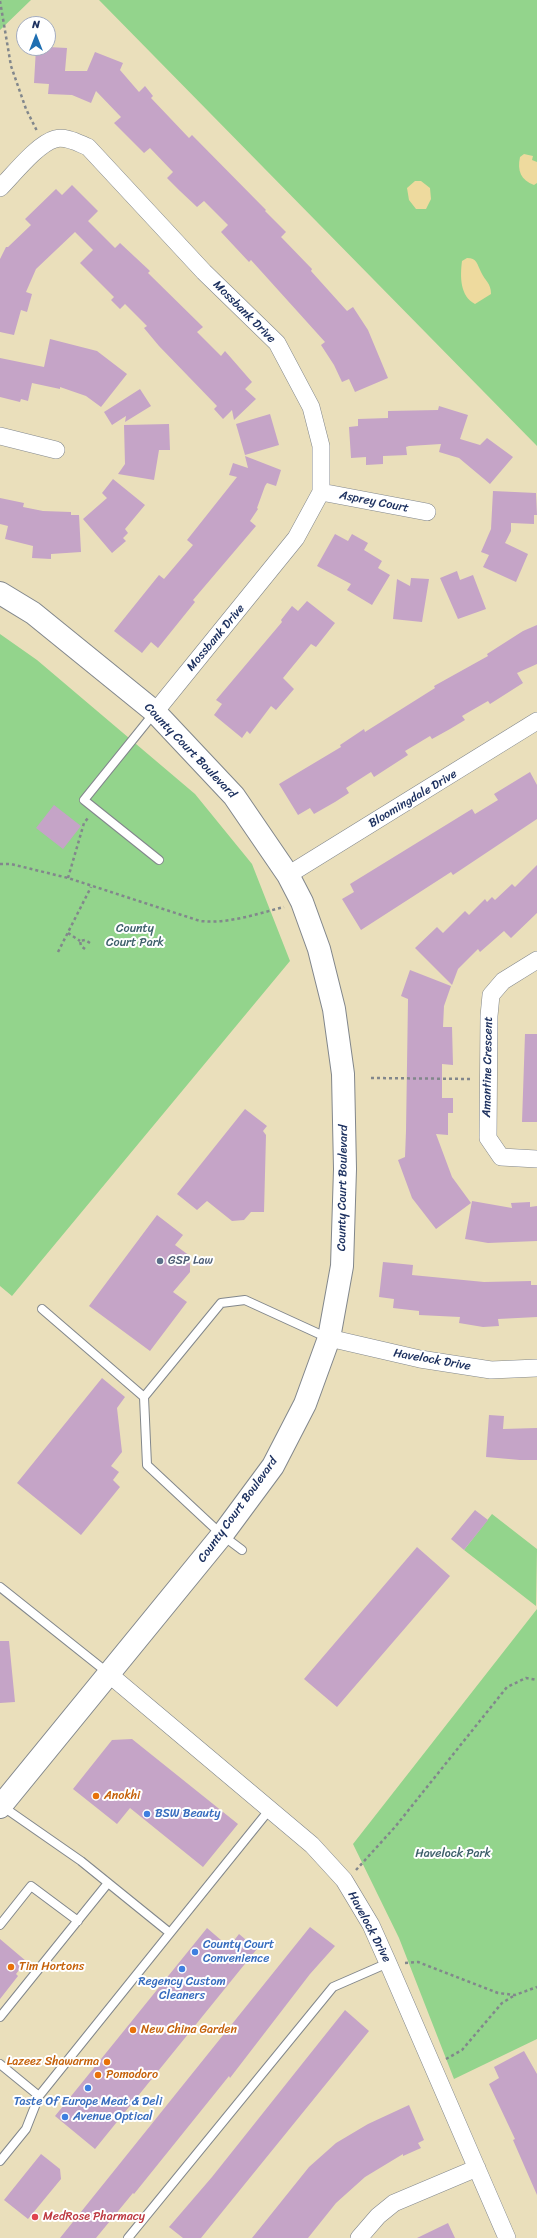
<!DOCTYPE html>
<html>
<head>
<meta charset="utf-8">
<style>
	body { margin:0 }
	#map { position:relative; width:537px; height:2238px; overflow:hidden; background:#eadfbb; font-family:Sriracha,sans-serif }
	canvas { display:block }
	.north { position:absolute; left:16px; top:16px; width:40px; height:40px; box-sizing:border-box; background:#fff; border:1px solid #a4acbf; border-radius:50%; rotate:0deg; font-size:11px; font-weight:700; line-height:16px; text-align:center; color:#1b2f5e }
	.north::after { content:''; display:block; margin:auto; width:14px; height:18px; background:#1f6fb2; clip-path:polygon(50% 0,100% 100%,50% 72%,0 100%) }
</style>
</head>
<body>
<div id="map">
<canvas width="537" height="2238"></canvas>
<div class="north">N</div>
</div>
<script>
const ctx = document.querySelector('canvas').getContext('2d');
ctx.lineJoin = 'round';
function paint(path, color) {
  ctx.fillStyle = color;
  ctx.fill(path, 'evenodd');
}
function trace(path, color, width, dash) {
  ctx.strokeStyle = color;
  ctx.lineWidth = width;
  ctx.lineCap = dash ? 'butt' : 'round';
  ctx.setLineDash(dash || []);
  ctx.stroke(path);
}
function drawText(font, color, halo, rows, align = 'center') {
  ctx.font = font + ' Sriracha,sans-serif';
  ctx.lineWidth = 4;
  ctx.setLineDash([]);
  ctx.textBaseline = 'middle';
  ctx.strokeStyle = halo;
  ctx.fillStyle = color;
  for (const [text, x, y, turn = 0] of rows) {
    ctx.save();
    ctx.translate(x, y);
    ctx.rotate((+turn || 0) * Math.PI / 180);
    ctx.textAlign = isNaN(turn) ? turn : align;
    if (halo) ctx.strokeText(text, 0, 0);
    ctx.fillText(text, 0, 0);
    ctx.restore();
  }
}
paint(new Path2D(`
	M0,0H31L0,30Z
	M99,0H537V446Z
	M0,634L37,660L195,794L252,864L290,961L12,1296L0,1286Z
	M492,1514L537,1549L536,1606L464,1550Z
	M537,1609V2039L454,2079L399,1938L353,1844Z`), '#93d48c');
paint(new Path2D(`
	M524,154L533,156L532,160L537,162V183L534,185C521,180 517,171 520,157Z
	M415,181H421L430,188L431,199L426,209H416L409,200L407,188Z
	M467,258C477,258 477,264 481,272C485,281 491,283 491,294L475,304C460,296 460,277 462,261Z`), '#eeda9e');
paint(new Path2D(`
	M48,47L67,48L65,71H87L95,52L123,63L120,70L139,92L145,86L153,96L151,98L189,138L192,135L266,210L265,211L286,232L281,237L312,269L311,271L347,311L353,307L368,330L388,378L355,392L349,379L342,382L334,365L321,345L325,342L251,260L249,262L221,232L228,225L204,201L197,207L180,191L167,178L173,172L150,148L144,153L114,123L121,117L96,91L91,103L72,95L48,94L49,84L34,83L36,48Z
	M72,185L98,211L88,221L115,248L120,243L150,271L148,273L203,327L197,332L221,356L225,351L252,382L245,389L256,399L234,420L232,410L223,419L214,409L217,406L159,346L144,328L147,326L125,304L120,309L111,300L114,297L80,263L93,250L75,232L36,269L26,292L32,294L27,312L21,310L14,335L0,332V259L6,247H8L31,225L25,219L56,189L62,195Z
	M50,339L97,351L127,374L101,407L86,396L60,387V389L32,383L28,401L21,399L20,402L0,397V358L44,367Z
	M140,389L151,406L125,422L126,416L112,425L104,412Z
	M439,406L468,415L460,439L480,445L487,438L513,457L490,484L459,458L439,452L441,444L409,446L406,447L407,455L383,456V464L366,465V457L351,458L349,427L358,426V419L388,418V411L438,410Z
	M270,414L279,445L245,455L236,424Z
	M169,424L170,450H159L154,480L118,474L125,464L124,425Z
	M245,456L281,470L276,486L267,483L265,486L257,508L258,509L250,521L256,526L193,600L195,602L158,648L151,642L142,653L114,631L159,575L164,579L193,545L187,540L237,477L229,475L233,463L248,468Z
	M113,479L145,505L125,529L128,533L123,538L126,541L112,553L83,519L107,498L102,493Z
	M493,491L536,493L537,515H534V524L511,523V531L505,543L528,554L516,582L483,567L489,555L481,552L491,529Z
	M0,498L24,503L23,507L43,511L71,512V515H79L81,552L51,554V559L32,558L33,546L5,539L8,526L0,524Z
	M335,534L348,541L352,534L368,543L364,550L382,561L378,568L390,575L372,605L347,590L351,584L317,566Z
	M457,571L460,580L473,575L486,609L458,619L440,578Z
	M411,578L429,579L422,622L393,619L397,579L410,586Z
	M307,601L335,623L316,647L311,644L283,678L294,689L276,710L271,706L250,734L247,731L242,738L214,715L222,704L216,700L282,622L281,620L292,606L298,611Z
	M537,625V664L517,673L523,683L490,704L488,701L462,716L465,720L450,729L432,739L430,736L405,751L408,755L374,777L371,772L346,788L349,793L335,802L314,814L310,808L298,815L279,784L341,747L340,745L364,729L365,732L435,688L434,686L488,656L487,654L523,631Z
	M530,772L537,785V819L453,875L451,872L361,930L342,899L354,892L350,884L472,809L475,814L498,800L494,794Z
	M54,805L81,826L63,849L36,828Z
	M537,865V913L511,938L504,931L480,952L478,949L458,969L452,985L415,948L437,927L443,933L465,911L469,915L485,899L487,902L492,897L495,900L512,884L515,887Z
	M410,970L451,986L444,1006L443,1027H452L453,1065L442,1064V1098H453V1113H448V1135L436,1134L452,1177L471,1203L436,1229L412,1198L398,1160L405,1157L406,1131L408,999L401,996Z
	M525,1034H537V1122H522Z
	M245,1109L267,1126L263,1131L266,1135L264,1212H251L244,1220L232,1221L207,1201L197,1210L177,1194Z
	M472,1201L512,1208L511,1203L530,1202V1207L537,1206V1241L488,1243L465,1239Z
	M157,1215L183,1235L175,1245L190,1256V1272L173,1292L187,1302L150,1351L89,1306Z
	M383,1262L413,1265L412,1275L484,1282L531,1281V1285H537V1317L498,1319L499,1326L483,1327L459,1323L460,1317L419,1315V1311L393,1308L394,1299L379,1297Z
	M102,1378L125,1397L117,1408L122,1452L111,1466L119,1472L113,1480L120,1487L81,1535L17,1483Z
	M489,1415L504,1416L503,1429L537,1428V1460H520L486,1457Z
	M475,1510L488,1520L464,1550L451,1539Z
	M417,1547L450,1576L337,1707L304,1679Z
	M0,1641H9L15,1702L0,1703Z
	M132,1739L238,1824L203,1867L130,1808L117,1824L73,1789L112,1740Z
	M310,1927L335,1946L310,1974L230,2078L229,2076L134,2194L133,2193L96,2238H60Z
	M207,1928L229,1947L239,1934L257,1949L95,2149L55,2116Z
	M0,1939L26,1961L16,1974L18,1976L0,1999Z
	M345,2010L369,2031L201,2238H183L169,2227L212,2177Z
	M524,2051L537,2074V2195L513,2140L515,2139L489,2084L499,2078L494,2067Z
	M409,2105L424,2140L418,2143L421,2148L403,2156V2154L365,2177L336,2203L308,2238H252L309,2167L336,2143L368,2124Z
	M41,2154L60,2169L61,2179L28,2219L4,2200Z
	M448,2223L455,2238H417Z`), '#c5a4c7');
const lane = new Path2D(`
	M155,712L84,800L159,860
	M42,1309L144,1397L221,1303L245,1300L328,1338
	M144,1397L147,1465L222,1535L242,1550
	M0,1587L108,1673
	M2,1806L81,1861L170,1933L270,1809
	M0,1925L31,1886L78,1921
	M0,2017L108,1883
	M0,2064L39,2096L170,1933
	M0,2161L26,2129L39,2096
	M128,2238L333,1987L388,1963`);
const street = new Path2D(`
	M0,188C13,175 37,144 55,139C66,136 78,143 88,147L204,272L277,343L311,407L321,446V492L296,538L155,712
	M0,436L56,450
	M321,492L427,512
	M288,875L537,721
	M537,960L503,981L491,995L489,1016L488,1138L501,1157L537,1159
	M329,1338L420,1359L491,1370L537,1368
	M110,1675L312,1845L344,1880L371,1925L388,1963L507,2238
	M359,2238L378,2216L394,2203L477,2168`);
const secondary = new Path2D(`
	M0,593L33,613L155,712L234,796L288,875L302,902L319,949L334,1009L343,1074L345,1169L342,1266L329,1338L305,1404L273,1466L222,1535L0,1807`);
trace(lane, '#82878c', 10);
trace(street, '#82878c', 18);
trace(secondary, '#82878c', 24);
trace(new Path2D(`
	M0,1L11,66L26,109L37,131
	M0,864H11L68,878L200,921C229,924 256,914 284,907
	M68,878L84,823L88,818
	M68,933L80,941
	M85,949L81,946L80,941L85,940L90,943
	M58,952L91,887
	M371,1078L472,1079
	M356,1870L395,1827L507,1687L526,1678L537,1680
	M405,1963L418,1962L498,1993L515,1995L537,1987
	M446,2059L462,2050L502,2003L515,1995`), '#82878c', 2.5, [3, 3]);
trace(lane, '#fff', 8);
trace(street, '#fff', 17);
trace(secondary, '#fff', 22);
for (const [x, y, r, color] of [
	[160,1261,4,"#5c6f8a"],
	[96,1796,4,"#e8710a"],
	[147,1814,4,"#3f7fe0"],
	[195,1952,4,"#3f7fe0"],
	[11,1967,4,"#e8710a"],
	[182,1969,4,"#3f7fe0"],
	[133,2030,4,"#e8710a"],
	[107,2062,4,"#e8710a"],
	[98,2075,4,"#e8710a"],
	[88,2088,4,"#3f7fe0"],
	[65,2117,4,"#3f7fe0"],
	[35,2217,4,"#e0444e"]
]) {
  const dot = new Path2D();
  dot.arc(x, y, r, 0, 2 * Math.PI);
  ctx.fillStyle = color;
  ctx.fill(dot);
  trace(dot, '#fff', 1.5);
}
drawText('12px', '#1b2f5e', '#fff', [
	["Mossbank Drive",244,312,45],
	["Asprey Court",374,502,11],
	["Mossbank Drive",216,638,-50],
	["County Court Boulevard",190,751,46],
	["Bloomingdale Drive",413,799,-31],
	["Amantine Crescent",488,1067,-89],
	["County Court Boulevard",343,1188,-89],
	["Havelock Drive",432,1360,10],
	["County Court Boulevard",238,1510,-54],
	["Havelock Drive",369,1927,62]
]);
drawText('12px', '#3f616c', '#fff', [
	["County",135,929],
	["Court Park",135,943],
	["Havelock Park",453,1854]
]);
drawText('12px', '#4e5e75', '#fff', [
	["GSP Law",168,1261]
], 'left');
drawText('12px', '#c56008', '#fff', [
	["Anokhi",104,1796],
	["Tim Hortons",19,1967],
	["New China Garden",141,2030],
	["Lazeez Shawarma",99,2062,"right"],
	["Pomodoro",106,2075]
], 'left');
drawText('12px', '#366cbe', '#fff', [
	["BSW Beauty",155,1814],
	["County Court",203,1945],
	["Convenience",203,1959],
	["Regency Custom",182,1982,"center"],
	["Cleaners",182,1996,"center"],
	["Taste Of Europe Meat & Deli",88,2102,"center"],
	["Avenue Optical",73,2117]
], 'left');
drawText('12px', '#be3a42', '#fff', [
	["MedRose Pharmacy",43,2217]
], 'left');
</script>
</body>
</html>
